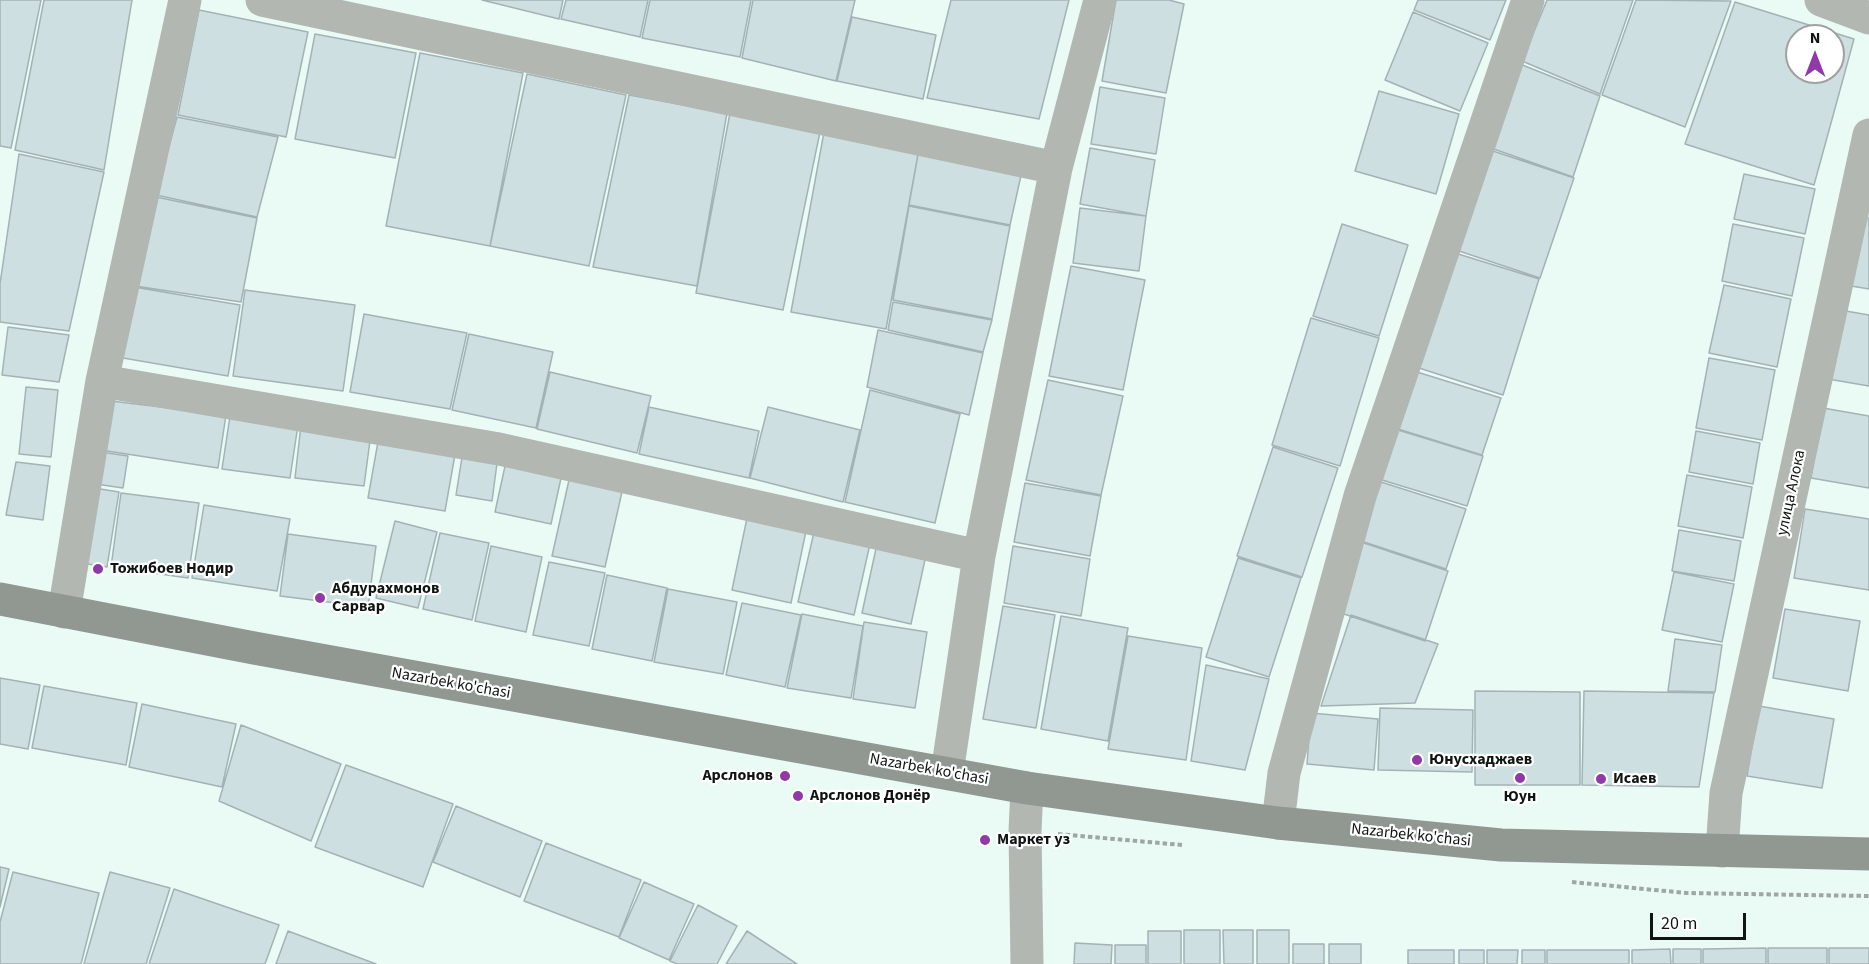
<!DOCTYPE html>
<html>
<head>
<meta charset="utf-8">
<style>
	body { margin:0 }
	#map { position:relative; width:1869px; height:964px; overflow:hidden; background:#eafbf6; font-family:"Source Sans 3",sans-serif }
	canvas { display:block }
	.north { position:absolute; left:1785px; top:24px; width:60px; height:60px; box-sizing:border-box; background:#fff; border:2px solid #9fa1a1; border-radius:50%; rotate:0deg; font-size:16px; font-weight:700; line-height:24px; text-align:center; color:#0f1513 }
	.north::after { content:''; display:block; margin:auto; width:21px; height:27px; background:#8f3aa8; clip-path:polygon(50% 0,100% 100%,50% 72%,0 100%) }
	.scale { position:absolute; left:1650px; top:913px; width:96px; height:27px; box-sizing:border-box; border:3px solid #0f1513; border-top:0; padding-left:8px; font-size:18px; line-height:21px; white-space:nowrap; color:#0f1513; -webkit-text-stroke:4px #fff; paint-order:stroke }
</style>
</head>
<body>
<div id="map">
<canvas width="1869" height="964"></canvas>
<div class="north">N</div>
<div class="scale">20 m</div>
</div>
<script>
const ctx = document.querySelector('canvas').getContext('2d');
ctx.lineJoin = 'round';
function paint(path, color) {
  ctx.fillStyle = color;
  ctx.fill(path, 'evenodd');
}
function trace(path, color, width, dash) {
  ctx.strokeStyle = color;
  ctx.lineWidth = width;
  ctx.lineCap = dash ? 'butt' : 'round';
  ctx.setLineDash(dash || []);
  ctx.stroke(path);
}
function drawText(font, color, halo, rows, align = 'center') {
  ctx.font = font + ' "Source Sans 3",sans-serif';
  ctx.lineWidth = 4.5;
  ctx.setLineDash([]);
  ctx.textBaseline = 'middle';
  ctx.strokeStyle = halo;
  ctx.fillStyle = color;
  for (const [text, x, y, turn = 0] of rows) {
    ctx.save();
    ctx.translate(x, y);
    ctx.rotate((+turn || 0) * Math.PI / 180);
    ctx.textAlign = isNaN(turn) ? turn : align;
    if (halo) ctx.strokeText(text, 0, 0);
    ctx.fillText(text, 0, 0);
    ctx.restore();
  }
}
const building = new Path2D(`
	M0,0H41L11,148L0,146Z
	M44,0H132L104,170L15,150Z
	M482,0H563L559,19Z
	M566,0H648L640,37L561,19Z
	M650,0H751L740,57L642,38Z
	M753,0H855L836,81L742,58Z
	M951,0H1069L1039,119L927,98Z
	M1116,0H1169L1184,4L1166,93L1102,81Z
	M1418,0H1506L1490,40L1414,10Z
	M1547,0H1633L1600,94L1522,61Z
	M1636,0L1731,1L1685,127L1602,95Z
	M1735,2L1854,39L1814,185L1685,144ZM1797,36H1833V72H1797Z
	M199,10L308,32L286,137L178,115Z
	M1413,12L1488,43L1460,111L1385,80Z
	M852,17L936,35L923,99L837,81Z
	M315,34L416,53L395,158L295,139Z
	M420,53L523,73L490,246L386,226Z
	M1520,64L1600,96L1573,177L1491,148Z
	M527,74L626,95L589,266L490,246Z
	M1100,87L1165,98L1156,154L1091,144Z
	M1379,91L1459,114L1436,194L1355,171Z
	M629,95L727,113L697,286L593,267Z
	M730,113L820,132L783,310L696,293Z
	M177,117L278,137L257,217L156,195Z
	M824,132L919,149L886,329L791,312Z
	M1090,148L1155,160L1146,216L1080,204Z
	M919,149L1022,171L1010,225L909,205Z
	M1490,150L1574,178L1540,278L1456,250Z
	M19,154L104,172L69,331L0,322V284Z
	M1744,174L1815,189L1805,234L1734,219Z
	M156,197L257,218L241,302L135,286Z
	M909,206L1010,226L992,319L893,300Z
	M1080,208L1146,216L1139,271L1073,263Z
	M1857,216L1869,218V289L1845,285Z
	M1342,224L1408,245L1379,336L1313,316Z
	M1733,224L1804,238L1792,296L1722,281Z
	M1455,253L1539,279L1503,395L1419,368Z
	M1071,266L1145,280L1123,390L1049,376Z
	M1724,285L1791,299L1777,367L1709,353Z
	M134,287L240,305L228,376L123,358Z
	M245,290L355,305L343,391L233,376Z
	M893,302L992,320L983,352L888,330Z
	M1840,310L1869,315V386L1828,379Z
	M364,314L467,333L450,409L350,392Z
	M1311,318L1379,338L1340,466L1272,445Z
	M8,327L69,335L59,382L2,375Z
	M878,330L983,353L969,415L867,387Z
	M469,334L553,352L536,428L452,410Z
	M1709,358L1775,370L1762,440L1696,428Z
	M550,372L651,396L637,453L537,429Z
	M1417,372L1501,398L1482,455L1398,429Z
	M1048,380L1123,396L1101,495L1026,480Z
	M26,387L58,390L51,457L19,454Z
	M870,390L960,414L935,523L845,502Z
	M103,400L226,415L218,468L94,449Z
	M649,407L759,431L749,478L639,454Z
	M768,407L860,430L843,502L750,478Z
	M1823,408L1869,416V488L1811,478Z
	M230,416L298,425L290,478L222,469Z
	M301,425L371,433L364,486L295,478Z
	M1398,430L1483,456L1467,506L1382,480Z
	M1696,431L1760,443L1753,484L1689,472Z
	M379,436L456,449L445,511L368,498Z
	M1273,447L1338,468L1302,577L1237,556Z
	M94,451L128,456L123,488L89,483Z
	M463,451L498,456L492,501L456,495Z
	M507,457L563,469L551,524L495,512Z
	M16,462L50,466L43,520L6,515Z
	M571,471L624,483L605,567L552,556Z
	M1687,475L1752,487L1743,538L1678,526Z
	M1381,482L1466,509L1446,569L1361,541Z
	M1025,483L1101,496L1090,556L1014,542Z
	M88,487L119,492L107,567L75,562Z
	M121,493L199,503L188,578L111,567Z
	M204,505L290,519L277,591L192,578Z
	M1805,509L1869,519V590L1794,578Z
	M747,518L806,531L791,603L732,590Z
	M395,521L437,532L418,608L376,598Z
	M1679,530L1741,541L1734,581L1672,571Z
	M814,532L870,544L854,615L798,602Z
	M440,533L489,543L472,620L423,609Z
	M288,534L376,546L368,607L280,596Z
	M1361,542L1448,571L1425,641L1338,612Z
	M877,544L926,555L911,624L862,613Z
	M491,546L542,557L526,632L475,621Z
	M1013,546L1090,559L1081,616L1004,603Z
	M1238,558L1301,578L1269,677L1206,657Z
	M549,562L605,573L589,646L533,635Z
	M1674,572L1734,584L1722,642L1662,630Z
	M607,575L667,588L652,661L592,649Z
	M668,589L737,602L723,674L654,662Z
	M742,603L801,615L785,687L726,675Z
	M1003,606L1055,615L1036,728L983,719Z
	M1785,609L1860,621L1848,691L1773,678Z
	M802,614L863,626L851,698L787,688Z
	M1351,615L1438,644L1415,703L1321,706Z
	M1061,616L1128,628L1108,741L1041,729Z
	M864,622L927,632L915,708L853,699Z
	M1128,636L1202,648L1186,760L1108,749Z
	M1675,639L1722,645L1715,692L1668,691Z
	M1206,665L1269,679L1245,770L1191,761Z
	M0,678L40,685L28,749L0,744Z
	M44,686L137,703L126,765L32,748Z
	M1475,691L1580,692V785H1475Z
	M1584,691L1714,693L1699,787L1582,785Z
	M142,704L236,724L222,787L129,767Z
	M1759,706L1834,719L1822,788L1747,776Z
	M1380,708L1473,710L1472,772L1378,770Z
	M1311,713L1378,719L1374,770L1307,764Z
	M241,725L341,764L311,841L219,801Z
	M346,765L453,804L423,887L315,847Z
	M456,806L542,841L520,897L433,862Z
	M546,843L641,880L619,937L524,901Z
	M0,867L9,869L0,907Z
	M13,872L99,893L81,964H0V922Z
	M110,872L170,888L146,964H84Z
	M644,882L694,904L669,960L619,938Z
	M174,889L279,925L265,964H149Z
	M698,905L737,926L717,964H677L670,961Z
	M1184,930H1220V964H1184Z
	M1223,930H1253V964H1224Z
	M1257,930H1289V964H1257Z
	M288,931L376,964H276Z
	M747,931L797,964H726Z
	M1148,931H1181V964H1148Z
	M1075,943L1112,945L1111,964H1074Z
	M1293,944H1324V964H1293Z
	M1329,944H1361V964H1329Z
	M1115,945H1146V964H1115Z
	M1766,948V964H1703V949Z
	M1768,948H1827V964H1768Z
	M1829,948H1869V964H1829Z
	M1670,949L1671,964H1632V950Z
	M1673,949H1701V964H1673Z
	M1408,950H1454V964H1408Z
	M1459,950H1484V964H1459Z
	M1487,950H1518L1517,964H1487Z
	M1522,950H1545V964H1522Z
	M1547,950H1629V964H1547Z`);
paint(building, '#cedfe1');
trace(building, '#a3b3b5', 1.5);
trace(new Path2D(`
	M1058,834L1182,845
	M1572,882L1686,893L1869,896`), '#9ba8a4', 4, [4.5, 3]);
trace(new Path2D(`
	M262,0L1056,168
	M1821,0L1869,18
	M102,381L499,449L979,556
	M64,612L102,381L185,0
	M947,773L979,556L1056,168L1100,0
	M1278,823L1284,773L1360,496L1528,0
	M1722,851L1726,793L1869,135
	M1027,964L1025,831L1027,788`), '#b2b7b2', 33);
trace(new Path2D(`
	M0,599L254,648L1027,788L1278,823L1501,845L1869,854`), '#919891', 33);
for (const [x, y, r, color] of [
	[98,569,6,"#8f3aa8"],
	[320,598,6,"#8f3aa8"],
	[1417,760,6,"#8f3aa8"],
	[785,776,6,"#8f3aa8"],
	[1520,778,6,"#8f3aa8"],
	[1601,779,6,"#8f3aa8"],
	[798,796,6,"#8f3aa8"],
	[985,840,6,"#8f3aa8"]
]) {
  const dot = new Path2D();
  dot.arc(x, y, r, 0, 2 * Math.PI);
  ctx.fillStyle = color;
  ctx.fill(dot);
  trace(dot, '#fff', 2);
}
drawText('16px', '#0f1513', '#fff', [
	["улица Алока",1792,493,-78],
	["Nazarbek ko'chasi",451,684,10],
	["Nazarbek ko'chasi",929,770,10],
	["Nazarbek ko'chasi",1411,836,6]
]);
drawText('bold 16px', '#0f1513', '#fff', [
	["Тожибоев Нодир",110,569],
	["Абдурахмонов",332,589],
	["Сарвар",332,607],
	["Юнусхаджаев",1429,760],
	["Арслонов",773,776,"right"],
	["Исаев",1613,779],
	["Арслонов Донёр",810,796],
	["Юун",1520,797,"center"],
	["Маркет уз",997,840]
], 'left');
</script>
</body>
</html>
